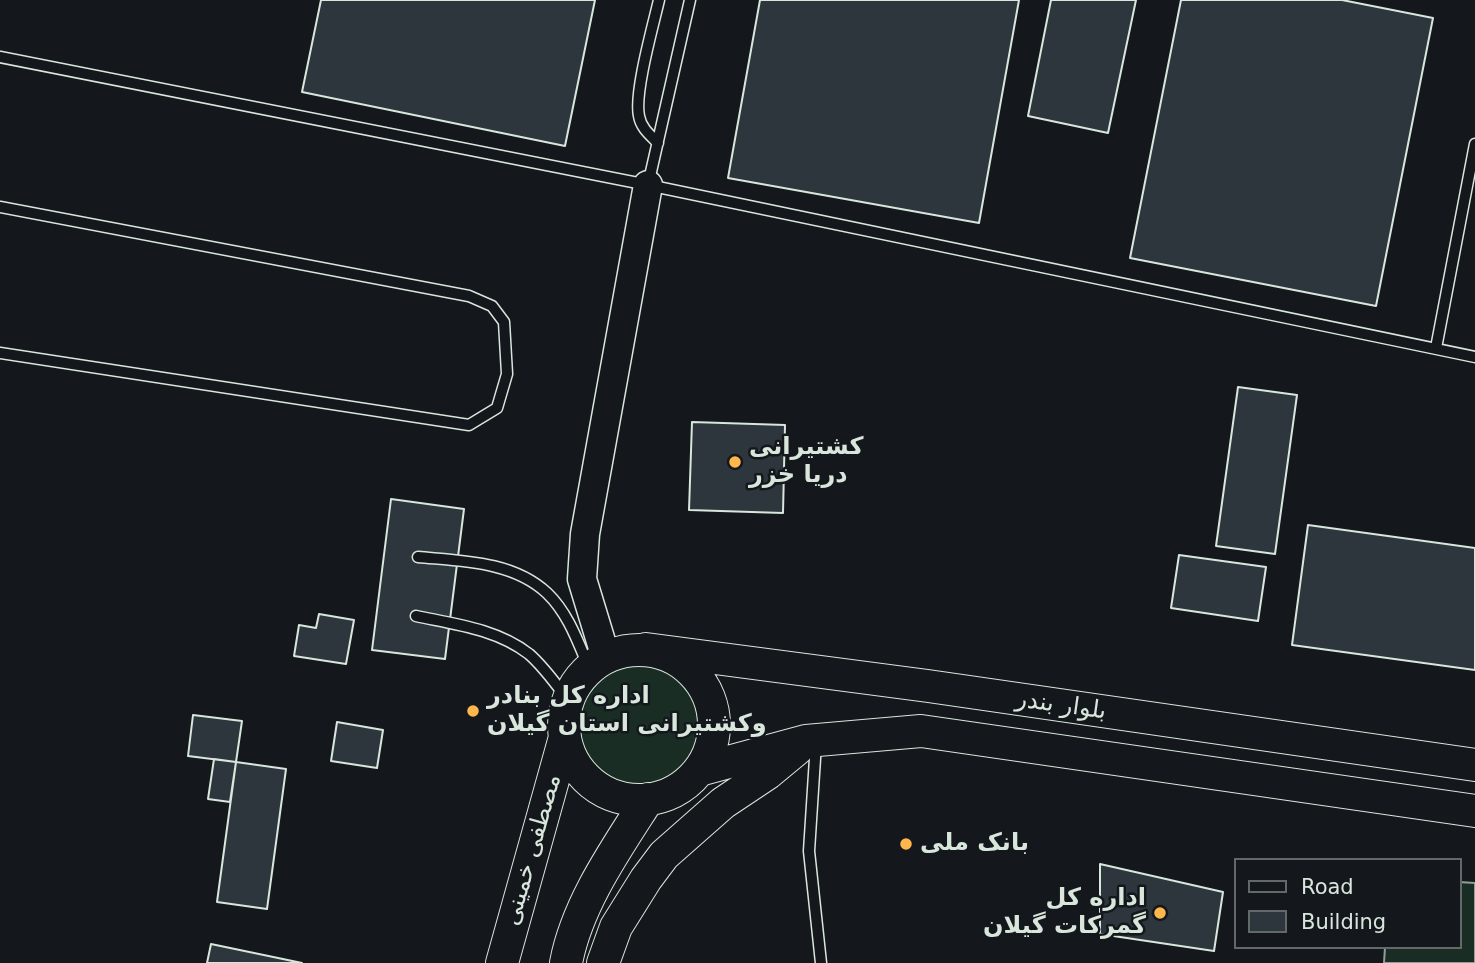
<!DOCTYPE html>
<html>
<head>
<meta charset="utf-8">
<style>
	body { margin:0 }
	#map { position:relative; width:1475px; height:963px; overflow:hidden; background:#14181c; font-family:"DejaVu Sans",sans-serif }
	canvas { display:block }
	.legend { position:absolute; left:1234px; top:858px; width:228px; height:91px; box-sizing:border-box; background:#14181c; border:2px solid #626a69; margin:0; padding:9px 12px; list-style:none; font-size:21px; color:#d8e6dc }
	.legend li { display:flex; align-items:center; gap:14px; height:35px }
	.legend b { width:35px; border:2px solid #626a69 }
</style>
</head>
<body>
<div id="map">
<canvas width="1475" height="963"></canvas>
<ul class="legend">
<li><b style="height:9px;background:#14181c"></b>Road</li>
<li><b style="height:19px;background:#2c363c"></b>Building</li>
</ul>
</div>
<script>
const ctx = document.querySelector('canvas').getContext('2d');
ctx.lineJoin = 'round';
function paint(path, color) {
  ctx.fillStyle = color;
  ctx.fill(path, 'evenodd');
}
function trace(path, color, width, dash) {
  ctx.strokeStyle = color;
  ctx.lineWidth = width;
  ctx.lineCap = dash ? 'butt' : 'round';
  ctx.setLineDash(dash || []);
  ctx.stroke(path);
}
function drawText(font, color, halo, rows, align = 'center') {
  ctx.font = font + ' "DejaVu Sans","Noto Naskh Arabic",sans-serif';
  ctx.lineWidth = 5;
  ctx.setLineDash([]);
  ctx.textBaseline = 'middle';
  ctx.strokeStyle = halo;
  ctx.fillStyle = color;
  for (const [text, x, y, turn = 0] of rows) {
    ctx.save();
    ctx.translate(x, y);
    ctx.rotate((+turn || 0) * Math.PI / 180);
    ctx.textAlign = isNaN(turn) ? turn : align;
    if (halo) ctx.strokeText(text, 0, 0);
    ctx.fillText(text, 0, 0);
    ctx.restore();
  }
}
const green = new Path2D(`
	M575 724a64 64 0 1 1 128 0a64 64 0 1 1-128 0Z
	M1459,882L1475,883V963H1384L1385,947H1459Z`);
paint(green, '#1a2d24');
trace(green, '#939e99', 2);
const building = new Path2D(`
	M321,0H595L565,146L302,92Z
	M760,0H1019L979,223L728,178Z
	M1051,0H1136L1108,133L1028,116Z
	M1181,0H1342L1433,18L1376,306L1130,258Z
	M1238,387L1297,395L1275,554L1216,546Z
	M692,422L785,425L783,513L689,510Z
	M391,499L464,509L445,659L372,650Z
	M1308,525L1475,548V670L1292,645Z
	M1179,555L1266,567L1258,621L1171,608Z
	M319,614L354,620L346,664L294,656L299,625L316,628Z
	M193,715L242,721L236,762L188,756Z
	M337,722L383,730L377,768L331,761Z
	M214,759L236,762L230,802L208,799Z
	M236,762L286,769L267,909L217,902Z
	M1100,864L1223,892L1214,951L1100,934Z
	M211,944L302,963H207Z`);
paint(building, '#2c363c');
trace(building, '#d8e6dc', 2);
const service = new Path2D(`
	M0,57L648,185L1475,357
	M658,143C650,135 641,128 639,116C634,93 653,26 659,0
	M648,185L690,0
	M0,207L469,296L492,306L504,322L507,374L497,408L469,425L0,353
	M1436,348L1475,144
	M418,557C461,561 513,561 547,593C568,613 578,642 589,668
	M416,616C454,624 497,629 529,654C544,667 556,684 568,700
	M816,743L809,851L821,963`);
const tertiary = new Path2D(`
	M606,658L582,579L585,534L648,185`);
const secondary = new Path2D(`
	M646,649L928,686L1475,765
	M564 725a75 75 0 1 1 150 0a75 75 0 1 1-150 0Z
	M699,770L806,741L921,731L1475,811
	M502,963L565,737
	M566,963C577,904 616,849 648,799
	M603,963L616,927L646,879L664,855L723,803L768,773L797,749`);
trace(service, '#d8e6dc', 13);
trace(tertiary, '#d8e6dc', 31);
trace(secondary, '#d8e6dc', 34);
trace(service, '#14181c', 10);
trace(tertiary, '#14181c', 28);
trace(secondary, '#14181c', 32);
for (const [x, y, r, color] of [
	[735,462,7,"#ffb74d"],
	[473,711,7,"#ffb74d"],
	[906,844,7,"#ffb74d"],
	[1160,913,7,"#ffb74d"]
]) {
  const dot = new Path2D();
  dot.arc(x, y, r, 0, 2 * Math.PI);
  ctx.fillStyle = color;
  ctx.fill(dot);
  trace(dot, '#14181c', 2.5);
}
drawText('bold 24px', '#d8e6dc', '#14181c', [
	["کشتیرانی",749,448],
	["دریا خزر",749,476],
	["اداره کل بنادر",487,697],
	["وکشتیرانی استان گیلان",487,725],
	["بانک ملی",920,844],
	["اداره کل",1146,899,"right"],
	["گمرکات گیلان",1146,927,"right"]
], 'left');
drawText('24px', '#d8e6dc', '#14181c', [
	["بلوار بندر",1061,706,8],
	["مصطفی خمینی",533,850,-74]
]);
</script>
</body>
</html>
